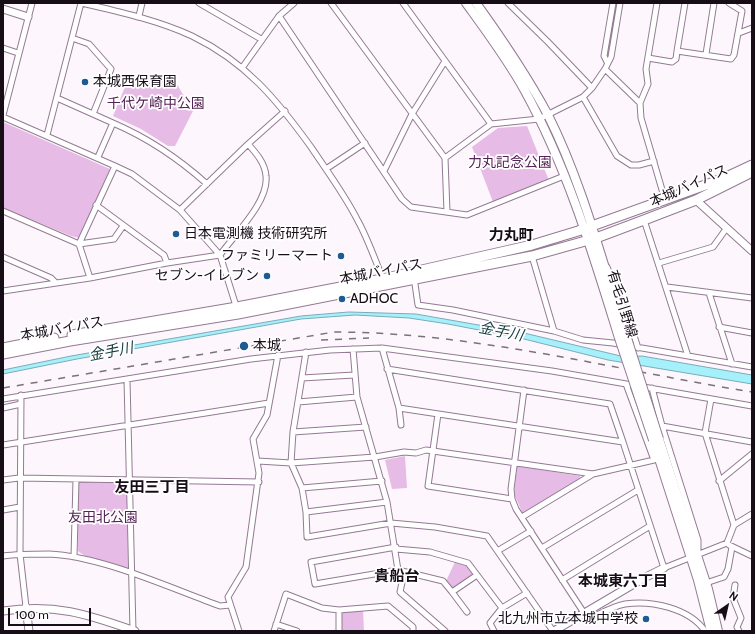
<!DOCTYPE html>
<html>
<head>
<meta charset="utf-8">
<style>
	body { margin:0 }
	#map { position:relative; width:755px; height:634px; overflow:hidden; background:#fdf7fd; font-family:Cabin,sans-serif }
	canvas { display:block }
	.frame { position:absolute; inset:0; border:4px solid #170d17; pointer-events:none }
	.north { position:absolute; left:707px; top:586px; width:40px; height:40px; -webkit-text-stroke:3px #fff; paint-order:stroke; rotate:34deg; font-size:11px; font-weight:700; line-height:16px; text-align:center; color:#170d17 }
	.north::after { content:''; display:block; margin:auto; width:14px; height:18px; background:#170d17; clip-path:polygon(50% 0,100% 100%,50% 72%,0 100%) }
	.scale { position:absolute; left:8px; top:608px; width:83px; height:18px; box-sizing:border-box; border:2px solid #170d17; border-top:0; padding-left:5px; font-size:12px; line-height:14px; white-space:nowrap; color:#170d17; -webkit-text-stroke:3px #fff; paint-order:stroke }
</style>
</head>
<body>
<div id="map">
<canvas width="755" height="634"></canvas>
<div class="frame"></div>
<div class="north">N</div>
<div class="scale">100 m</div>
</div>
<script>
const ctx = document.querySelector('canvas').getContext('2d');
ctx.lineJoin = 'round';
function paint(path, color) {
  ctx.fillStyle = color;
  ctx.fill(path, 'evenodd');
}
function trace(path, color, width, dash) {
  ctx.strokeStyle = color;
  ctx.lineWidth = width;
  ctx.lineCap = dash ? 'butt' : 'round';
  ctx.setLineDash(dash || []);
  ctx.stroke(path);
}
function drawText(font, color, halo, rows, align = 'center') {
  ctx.font = font + ' Cabin,"Noto Sans JP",sans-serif';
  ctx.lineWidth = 3.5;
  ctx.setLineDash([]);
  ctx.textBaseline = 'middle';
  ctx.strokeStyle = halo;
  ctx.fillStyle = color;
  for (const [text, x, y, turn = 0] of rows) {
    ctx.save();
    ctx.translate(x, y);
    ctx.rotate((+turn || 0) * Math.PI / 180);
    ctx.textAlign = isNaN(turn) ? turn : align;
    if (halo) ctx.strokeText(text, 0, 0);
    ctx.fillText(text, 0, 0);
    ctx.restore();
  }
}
paint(new Path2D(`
	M164,74L175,81L193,111L175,146H168L141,129L113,116L129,77Z
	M3,122L110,169L79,238L71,236L3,208Z
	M527,126L550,183L493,202L472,147L498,128Z
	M405,456L407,488L392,489L385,460Z
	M517,466L580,476L581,479L523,514L514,494Z
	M81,481L123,482L127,485L128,568L126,570C113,563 87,560 78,551V482Z
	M455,562L466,565L474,576L455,588H451L446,581Z
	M363,610L364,631H342V612Z`), '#e6bbe5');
const water = new Path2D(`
	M349,312L416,314L524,333L625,357L642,356L752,375V384L608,360L520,338L448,324L409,318L355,315L301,319L77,359L3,374V370L71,356L301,316Z`);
paint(water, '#a5f0fb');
trace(water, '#7aacb7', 1);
const street = new Path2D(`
	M82,3C120,12 157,20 192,36C246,62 277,100 311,147C327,171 345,195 358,221C368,239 375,260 383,279
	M199,3L261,39
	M331,3L445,158L447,212
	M403,3L491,124
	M508,3L548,42L592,88
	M657,3L646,69L648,84L640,103L641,118L665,200
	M139,16L142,3
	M279,16L402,199L411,207L467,215L564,176
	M739,33L752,28
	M72,38L89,44L111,69L93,114
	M3,48L18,53
	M677,51L685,3
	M706,54L714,3
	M648,58L672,62L676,59L677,51L731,59L734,55L742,11L729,3
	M607,62L604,56L613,3
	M242,68L279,16L294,3
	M605,69L640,103
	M583,97L617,156L631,165H639L654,161
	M57,98L113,123L98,157
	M3,115L32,3
	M3,117L115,166L132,174L180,210L220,255L237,309
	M113,123C148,138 178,158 207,184
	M47,135L81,3
	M445,158L491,124L539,119L583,97L592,88L605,69L611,57L620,3
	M326,169L365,143
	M384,171L412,114L445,61
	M96,205L164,255L167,263
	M180,210L248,144L285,111
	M3,211L79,244L114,239L123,226
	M644,220L688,356
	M532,256L554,331
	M3,257L51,278L55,282
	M659,263L713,247L726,229
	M607,267L628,317L638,348
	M414,277L418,305L453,310L554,331L583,340L613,343L752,367
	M90,278L79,244L115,166
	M667,287L752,298
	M3,291L90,278L167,263L220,255C234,235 269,202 266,176C265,163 256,153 248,144
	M709,293L732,364
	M719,327L752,333
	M382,348L399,408L623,442L664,568L727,543L734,525L705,433L711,399
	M353,349L357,397L387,502L398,570
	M306,352L293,432L291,463L302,488L306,512L307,537L391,523L435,527L487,536L553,631
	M387,369L610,404L623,442
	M302,378L354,375
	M127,379L133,631
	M652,388L662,426L752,442
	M524,390L511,489L512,499L516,509L584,613L593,617C603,612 614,606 625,604C651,600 689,608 705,631
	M21,395L20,554L26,607
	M3,399L251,359L330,350L382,348L552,371L752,406
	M298,402L357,397
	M3,408L21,404
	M399,408L401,425
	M438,414L428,486L512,499
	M662,426L698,540V550
	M293,432L366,427
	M3,445L269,403
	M258,461L291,463L375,457L404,452L416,453L426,450L593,474L654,460L626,384
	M3,480L19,478L259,482
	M719,481L752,454
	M302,488L382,481
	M3,510L20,507
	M306,512L387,502
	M522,517L593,474
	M734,525L752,514
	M729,545L752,556
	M396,547L311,562L315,584L398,570L443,581L452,592L477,575
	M542,548L638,490
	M396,549L430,552L468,563L502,608L527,593
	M499,550L531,531
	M3,556C18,554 33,554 49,554C101,556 170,588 220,606L230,605
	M74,557L76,479
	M404,573L400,592L445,631
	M562,580L650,526
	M706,583L724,577L728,569L732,547
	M735,585L733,598L741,618L737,627L739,631
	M452,592L467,612
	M339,610L388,606L413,627V631
	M276,624L297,631
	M239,631L228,597L246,567L259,473L253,439L267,415L278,355
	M274,631L286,594L322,608L339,610V631
	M494,631L490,623L502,608`);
const secondary = new Path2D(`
	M3,9L28,17
	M696,200L752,251
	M26,607L29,631
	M3,611C54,603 87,614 135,631
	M554,631L644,578L664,568`);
const primary = new Path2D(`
	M466,3C487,32 508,60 525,91C568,169 593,254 619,338
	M476,3C502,39 527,76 548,115C583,185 602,262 626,335
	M659,439L708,589L718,631
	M653,440L698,580L711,631`);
const highway = new Path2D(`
	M72,335L237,307L382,279L532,245L578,231L722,179L752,165
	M3,348L54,338
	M3,354L70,341L238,314L532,256L596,238L644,220L696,200L752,172`);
trace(street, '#947a94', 7);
trace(secondary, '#947a94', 9);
trace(primary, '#947a94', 10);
trace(highway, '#947a94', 11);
trace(street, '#fff', 5);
trace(secondary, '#fff', 7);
trace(primary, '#fff', 8);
trace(highway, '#fff', 9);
trace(new Path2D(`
	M321,340L369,338
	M3,388L334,332C473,332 615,370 752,392`), '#7b727b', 1.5, [7, 7]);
const primaryBridge = new Path2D(`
	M626,335L659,439
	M619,338L653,440`);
trace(primaryBridge, '#947a94', 10, []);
trace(primaryBridge, '#fff', 8);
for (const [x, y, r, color] of [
	[85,82,4,"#1e5b92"],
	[176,234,4,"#1e5b92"],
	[341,256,4,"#1e5b92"],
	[267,276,4,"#1e5b92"],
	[342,299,4,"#1e5b92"],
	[244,346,5,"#1e5b92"],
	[646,619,4,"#1e5b92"]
]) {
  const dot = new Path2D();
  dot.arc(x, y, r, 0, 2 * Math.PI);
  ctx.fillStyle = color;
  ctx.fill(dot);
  trace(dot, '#fff', 1.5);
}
drawText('14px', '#170d17', '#fff', [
	["本城西保育園",93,82],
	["日本電測機 技術研究所",184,234],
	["ファミリーマート",333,256,"right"],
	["セブン-イレブン",259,276,"right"],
	["ADHOC",350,299],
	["本城",253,346],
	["北九州市立本城中学校",638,619,"right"]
], 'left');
drawText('14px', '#552357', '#fff', [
	["千代ケ崎中公園",156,104],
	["力丸記念公園",510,163],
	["友田北公園",103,518]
]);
drawText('14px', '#170d17', '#fff', [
	["本城バイパス",689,186,-24],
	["本城バイパス",381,272,-11],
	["有毛引野線",622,304,73],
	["本城バイパス",62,329,-10]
]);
drawText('bold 15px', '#170d17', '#fff', [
	["力丸町",511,236],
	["友田三丁目",152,488],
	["貴船台",397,577],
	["本城東六丁目",623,582]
]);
drawText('italic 15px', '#153a3f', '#fff', [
	["金手川",501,332,11],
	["金手川",111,352,-11]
]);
</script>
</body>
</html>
